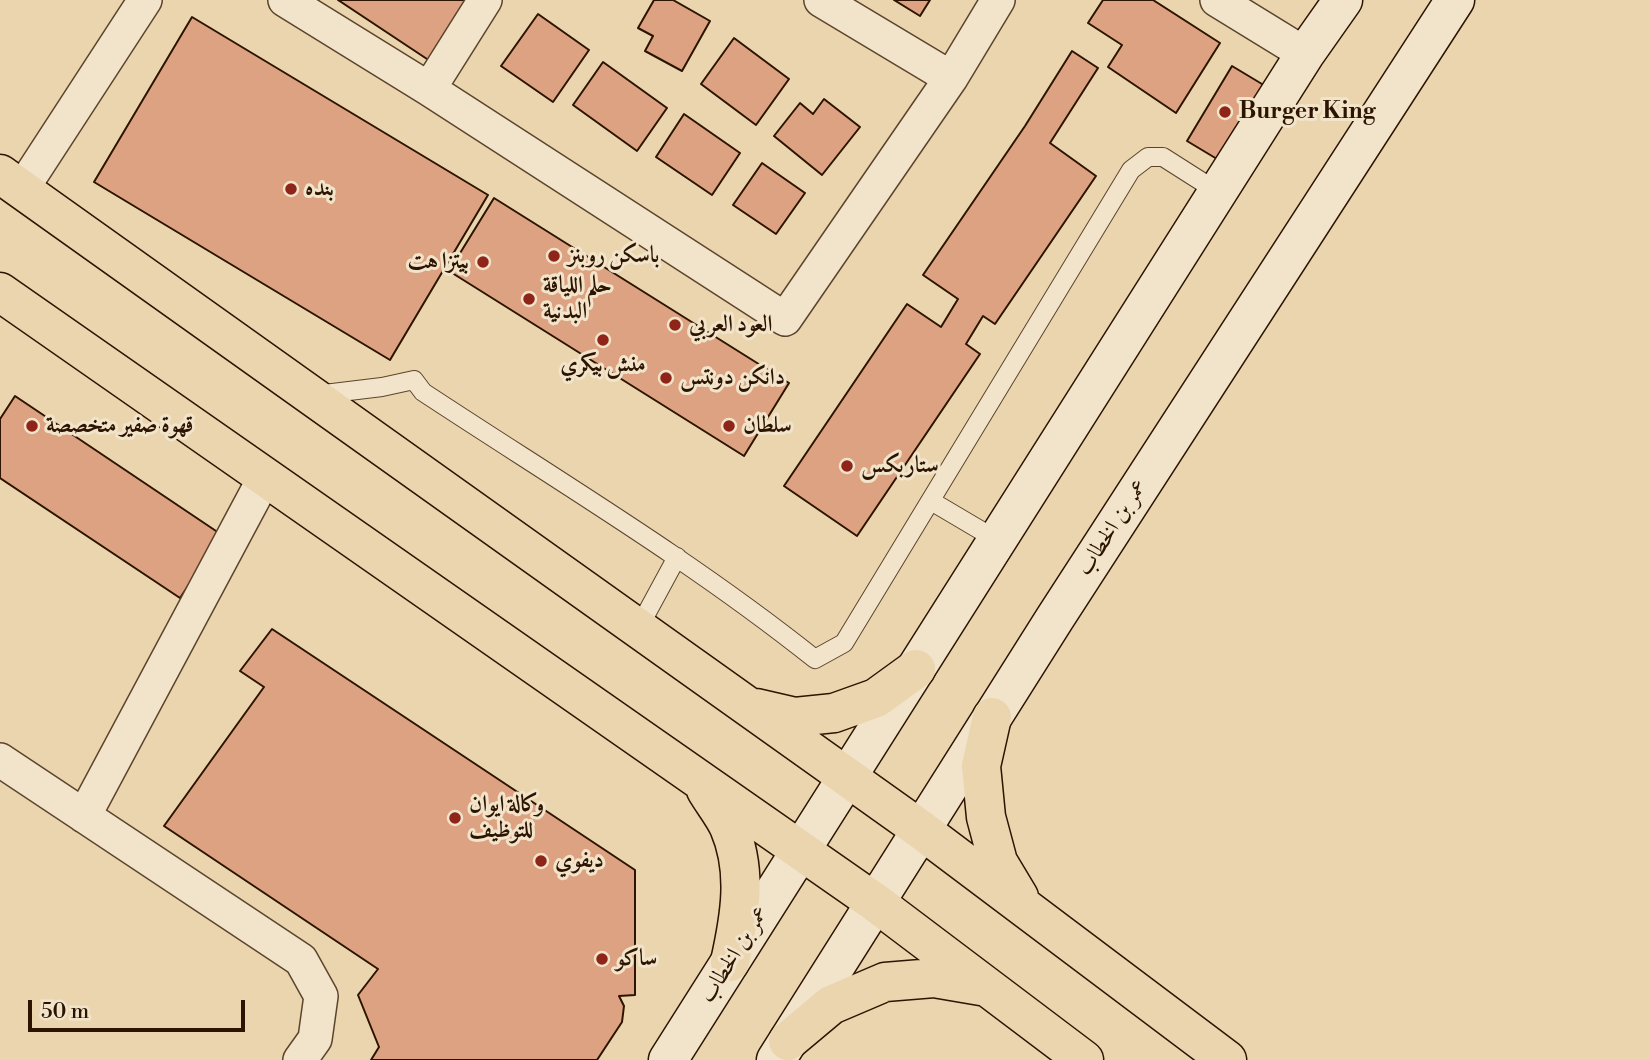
<!DOCTYPE html>
<html>
<head>
<meta charset="utf-8">
<style>
	body { margin:0 }
	#map { position:relative; width:1650px; height:1060px; overflow:hidden; background:#ead5ae; font-family:"Libre Bodoni",serif }
	canvas { display:block }
	.scale { position:absolute; left:28px; top:1000px; width:217px; height:32px; box-sizing:border-box; border:4px solid #2c1400; border-top:0; padding-left:9px; font-size:21px; line-height:24px; white-space:nowrap; color:#2c1400; -webkit-text-stroke:5px #f1e4ca; paint-order:stroke }
</style>
</head>
<body>
<div id="map">
<canvas width="1650" height="1060"></canvas>
<div class="scale">50 m</div>
</div>
<script>
const ctx = document.querySelector('canvas').getContext('2d');
ctx.lineJoin = 'round';
function paint(path, color) {
  ctx.fillStyle = color;
  ctx.fill(path, 'evenodd');
}
function trace(path, color, width, dash) {
  ctx.strokeStyle = color;
  ctx.lineWidth = width;
  ctx.lineCap = dash ? 'butt' : 'round';
  ctx.setLineDash(dash || []);
  ctx.stroke(path);
}
function drawText(font, color, halo, rows, align = 'center') {
  ctx.font = font + ' "Libre Bodoni",Amiri,serif';
  ctx.lineWidth = 6;
  ctx.setLineDash([]);
  ctx.textBaseline = 'middle';
  ctx.strokeStyle = halo;
  ctx.fillStyle = color;
  for (const [text, x, y, turn = 0] of rows) {
    ctx.save();
    ctx.translate(x, y);
    ctx.rotate((+turn || 0) * Math.PI / 180);
    ctx.textAlign = isNaN(turn) ? turn : align;
    if (halo) ctx.strokeText(text, 0, 0);
    ctx.fillText(text, 0, 0);
    ctx.restore();
  }
}
const building = new Path2D(`
	M338,0H473L433,63Z
	M654,0H673L710,21L682,71L645,51L653,36L638,28Z
	M894,0H930L920,16Z
	M1103,0H1153L1220,43L1176,113L1108,67L1122,45L1088,23Z
	M538,14L589,50L553,102L501,66Z
	M192,17L488,195L390,360L94,182Z
	M734,38L789,79L756,125L701,84Z
	M1072,51L1098,68L1050,143L1096,176L995,324L983,316L966,344L980,354L857,536L784,486L907,304L941,327L958,299L923,275L1025,126Z
	M603,62L667,108L637,151L573,105Z
	M1232,66L1267,87L1222,162L1187,141Z
	M824,99L860,127L822,175L774,136L800,103L813,114Z
	M684,114L740,153L712,195L656,157Z
	M762,163L805,193L776,234L733,205Z
	M494,198L789,383L744,456L449,271Z
	M15,396L222,535L180,598L0,478V419Z
	M272,629L635,870V995L619,996L624,1006L622,1022L597,1060H371L379,1047L358,995L378,969L164,826L264,687L240,671Z`);
paint(building, '#dda281');
trace(building, '#2c1400', 2);
const lane = new Path2D(`
	M316,395L382,387L414,380L423,392C555,479 691,560 815,659L844,643L1131,170L1148,157H1163L1218,192
	M931,501L997,540
	M638,629L677,557`);
const street = new Path2D(`
	M285,0L429,89L785,319L951,78L998,0
	M821,0L951,78
	M1217,0L1305,54
	M429,89L485,0
	M22,189L145,0
	M0,760L301,960L321,996L315,1039L300,1060
	M84,816L265,477`);
const secondary = new Path2D(`
	M668,1060L1305,54L1343,0
	M776,1060L1055,618L1455,0`);
const primary = new Path2D(`
	M0,174L920,829L1227,1060
	M0,292L876,903L1084,1060
	M756,708L795,717L834,713L876,698L916,669
	M992,717L981,766L986,817L998,862L1019,897
	M706,790C713,802 723,814 729,827C748,871 740,917 730,962
	M788,1041L831,1005L885,982L934,978L981,986`);
trace(lane, '#5c442c', 20);
trace(street, '#5c442c', 36);
trace(secondary, '#2c1400', 41);
trace(primary, '#2c1400', 41);
trace(lane, '#f1e4ca', 18);
trace(street, '#f1e4ca', 33);
trace(secondary, '#f1e4ca', 38);
trace(primary, '#ead5ae', 38);
for (const [x, y, r, color] of [
	[1225,112,7,"#8f2418"],
	[291,189,7,"#8f2418"],
	[554,256,7,"#8f2418"],
	[483,262,7,"#8f2418"],
	[529,299,7,"#8f2418"],
	[675,325,7,"#8f2418"],
	[603,340,7,"#8f2418"],
	[666,378,7,"#8f2418"],
	[32,426,7,"#8f2418"],
	[729,426,7,"#8f2418"],
	[847,466,7,"#8f2418"],
	[455,818,7,"#8f2418"],
	[541,861,7,"#8f2418"],
	[602,959,7,"#8f2418"]
]) {
  const dot = new Path2D();
  dot.arc(x, y, r, 0, 2 * Math.PI);
  ctx.fillStyle = color;
  ctx.fill(dot);
  trace(dot, '#f1e4ca', 2.5);
}
drawText('bold 23px', '#2c1400', '#f1e4ca', [
	["Burger King",1239,112],
	["بنده",305,189],
	["باسكن روبنز",568,256],
	["بيتزا هت",469,262,"right"],
	["حلم اللياقة",543,286],
	["البدنية",543,312],
	["العود العربي",689,325],
	["منش بيكري",603,365,"center"],
	["دانكن دونتس",680,378],
	["قهوة صفير متخصصة",46,426],
	["سلطان",743,426],
	["ستاربكس",861,466],
	["وكالة ايوان",469,805],
	["للتوظيف",469,831],
	["ديفوي",555,861],
	["ساكو",616,959]
], 'left');
drawText('23px', '#2c1400', '#f1e4ca', [
	["عمر بن الخطاب",1113,528,-57],
	["عمر بن الخطاب",735,955,-58]
]);
</script>
</body>
</html>
